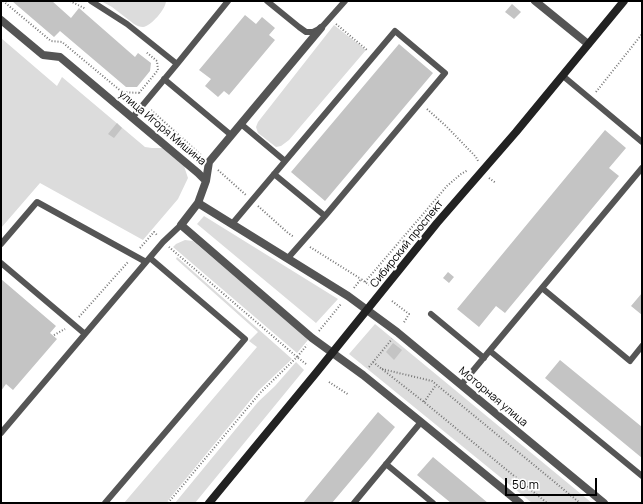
<!DOCTYPE html>
<html>
<head>
<meta charset="utf-8">
<style>
	body { margin:0 }
	#map { position:relative; width:643px; height:504px; overflow:hidden; background:#fff; font-family:Manrope,sans-serif }
	canvas { display:block }
	.frame { position:absolute; inset:0; border:2px solid #000; pointer-events:none }
	.scale { position:absolute; left:505px; top:478px; width:92px; height:18px; box-sizing:border-box; border:2px solid #000; border-top:0; padding-left:5px; font-size:12px; line-height:14px; white-space:nowrap; color:#000; -webkit-text-stroke:3px #fff; paint-order:stroke }
</style>
</head>
<body>
<div id="map">
<canvas width="643" height="504"></canvas>
<div class="frame"></div>
<div class="scale">50 m</div>
</div>
<script>
const ctx = document.querySelector('canvas').getContext('2d');
ctx.lineJoin = 'round';
function paint(path, color) {
  ctx.fillStyle = color;
  ctx.fill(path, 'evenodd');
}
function trace(path, color, width, dash) {
  ctx.strokeStyle = color;
  ctx.lineWidth = width;
  ctx.lineCap = dash ? 'butt' : 'round';
  ctx.setLineDash(dash || []);
  ctx.stroke(path);
}
function drawText(font, color, halo, rows, align = 'center') {
  ctx.font = font + ' Manrope,sans-serif';
  ctx.lineWidth = 4;
  ctx.setLineDash([]);
  ctx.textBaseline = 'middle';
  ctx.strokeStyle = halo;
  ctx.fillStyle = color;
  for (const [text, x, y, turn = 0] of rows) {
    ctx.save();
    ctx.translate(x, y);
    ctx.rotate((+turn || 0) * Math.PI / 180);
    ctx.textAlign = isNaN(turn) ? turn : align;
    if (halo) ctx.strokeText(text, 0, 0);
    ctx.fillText(text, 0, 0);
    ctx.restore();
  }
}
paint(new Path2D(`
	M101,1H166C166,9 151,26 143,27C140,27 137,26 134,24L112,7Z
	M334,25L366,50L289,140L281,146L276,147L258,133L256,127L258,122Z
	M1,38L57,86L62,77L145,147L152,148H164L183,163L188,178L178,199L143,240L40,183L1,228Z
	M204,216L338,299L316,323L197,224Z
	M185,240L193,241L305,336L308,340L297,353L173,247L176,244Z
	M177,257L292,359L258,391L166,503H124L257,347L249,341L258,332L176,259Z
	M375,324L592,503H532L349,354Z
	M296,362L304,370L195,503H175L258,402L275,386Z`), '#dcdcdc');
paint(new Path2D(`
	M12,1H52L71,18L79,8L135,57L138,53L151,63L150,71L137,87H126L60,31L54,37Z
	M512,4L521,12L514,19L505,12Z
	M245,15L256,24L262,17L275,28L269,35L275,40L229,95L224,91L218,97L205,86L211,79L199,70Z
	M399,44L433,73L325,201L291,172Z
	M117,123L122,128L114,138L108,134Z
	M605,130L626,148L609,168L619,176L505,313L496,306L479,327L457,309Z
	M448,272L454,277L449,283L443,278Z
	M1,279L56,326L50,333L57,339L13,390L6,384L1,391Z
	M642,293V315L631,306Z
	M393,343L402,350L394,360L386,352Z
	M560,360L642,427V458L545,378Z
	M378,412L395,427L369,459L332,503H303Z
	M433,457L488,503H451L429,485L417,475Z`), '#c4c4c4');
trace(new Path2D(`
	M3,1L51,41L62,42L122,92L139,93
	M70,1L86,9
	M336,24L367,50
	M596,92L642,34
	M139,93L158,70L157,61L146,52
	M427,109L446,126L476,157L478,161
	M151,110L201,155
	M218,170L246,195
	M489,178L496,183
	M258,206L288,233L294,237
	M310,247L361,279
	M140,248L154,232L157,235
	M365,282L447,186L461,174L468,170
	M354,288L361,279L369,285
	M392,301L409,314L403,324
	M79,317L128,262
	M319,331L341,304
	M54,335L65,329
	M373,362L424,402L547,503
	M306,364L297,357L307,345
	M369,367L392,339
	M382,369L432,381L580,503
	M329,382L349,395
	M424,402L436,385
	M168,503L260,393L297,357L169,247`), '#777', 2, [1, 2]);
trace(new Path2D(`
	M91,1L127,24L177,64L132,118
	M267,1L299,27L306,32H313L321,28L345,1
	M177,64L228,1
	M563,76L642,142
	M164,79L231,135
	M241,124L285,161
	M274,174L325,216
	M232,224L395,31L445,73L325,216L288,258
	M1,244L37,202L146,262
	M1,263L85,334
	M542,288L630,361L642,346
	M431,314L484,358
	M490,351L642,476
	M461,385L642,168
	M1,433L163,242L181,225
	M386,464L433,503
	M105,503L245,339L150,258
	M354,503L421,422`), '#555', 6);
trace(new Path2D(`
	M535,1L588,44
	M1,20L43,55L60,57L198,173L206,181L198,203L181,225L312,338L363,375L421,422L520,503
	M206,181L209,162L321,28
	M198,203L348,296L397,332L604,503`), '#555', 8);
trace(new Path2D(`
	M209,503L316,373L437,223L516,132L624,1`), '#222', 8);
drawText('11px', '#000', '#fff', [
	["улица Игоря Мишина",162,128,40],
	["Сибирский проспект",407,244,-51],
	["Моторная улица",493,397,40]
]);
</script>
</body>
</html>
